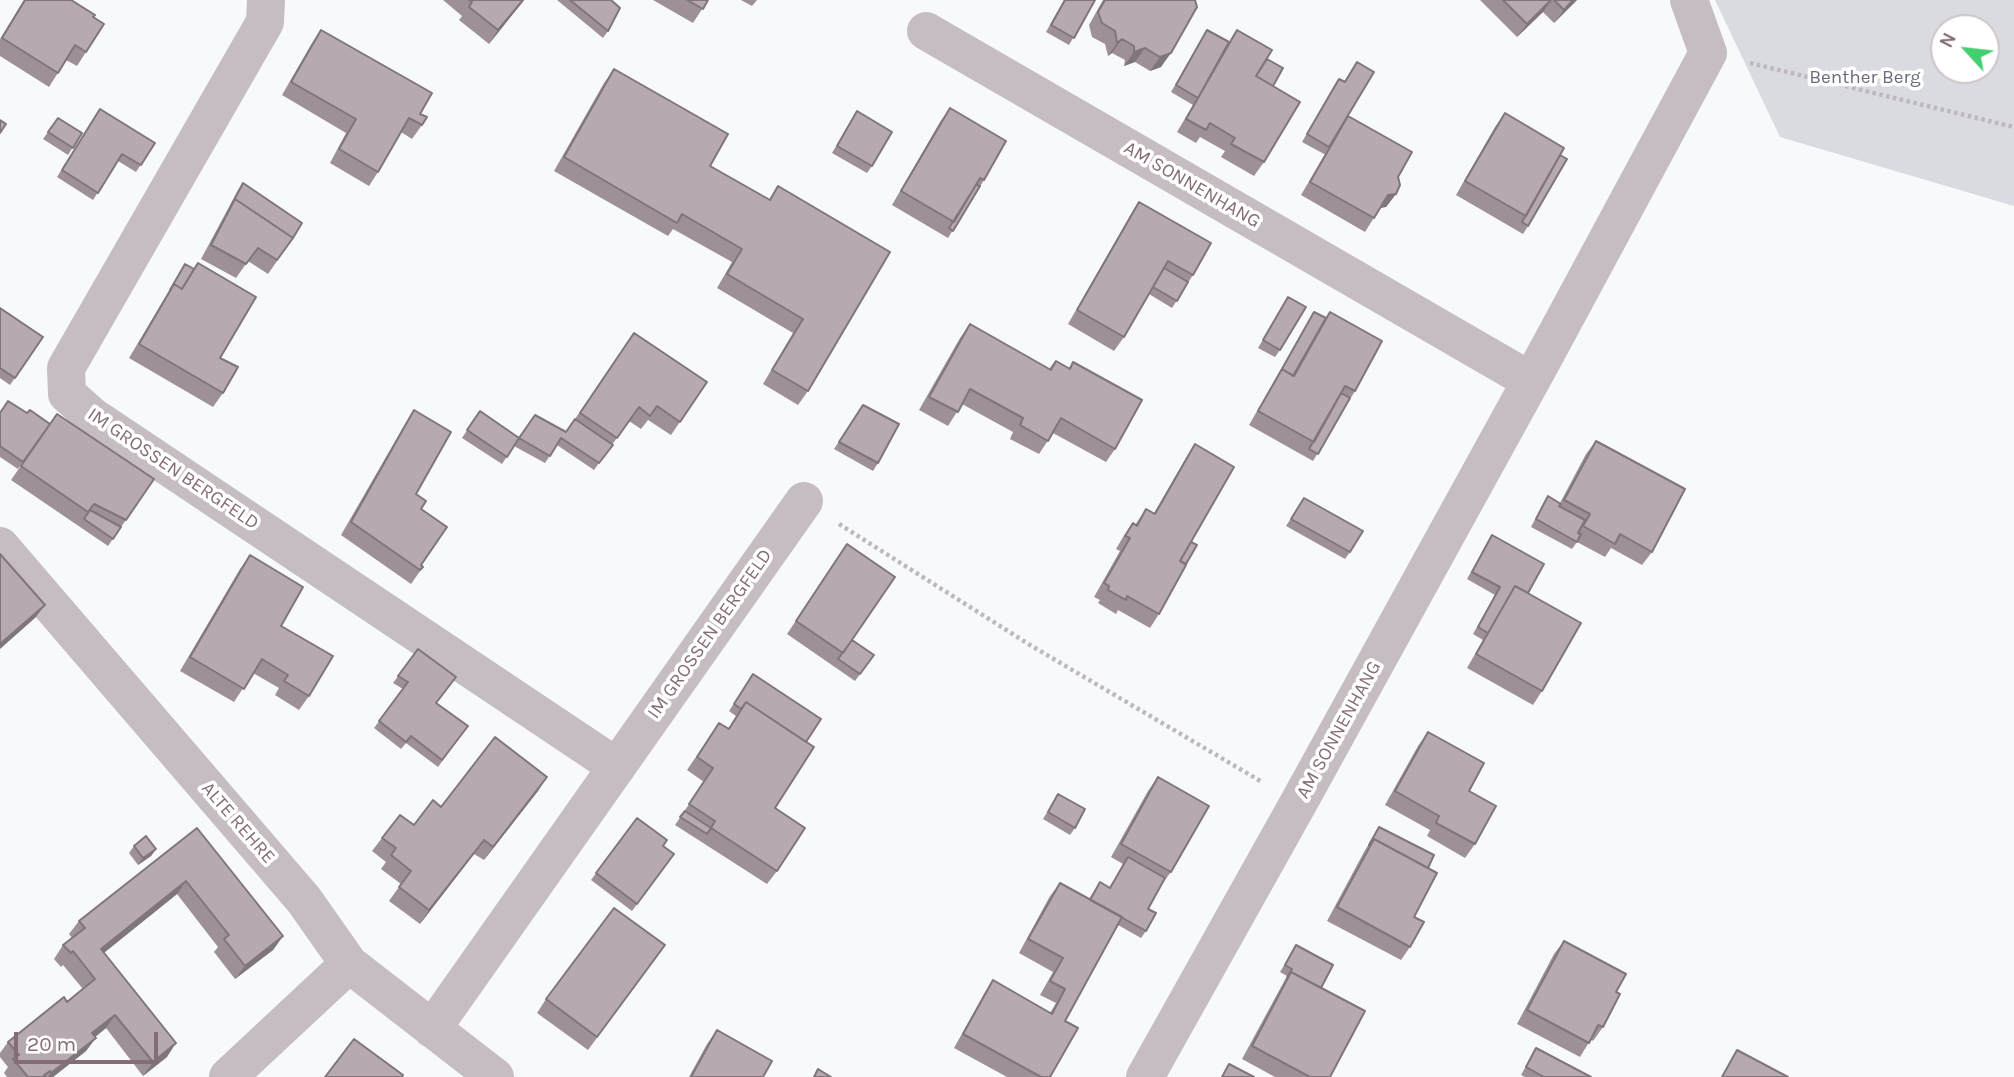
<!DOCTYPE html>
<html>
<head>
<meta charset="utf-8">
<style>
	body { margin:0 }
	#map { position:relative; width:2014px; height:1077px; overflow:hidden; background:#f8f9fa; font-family:Karla,sans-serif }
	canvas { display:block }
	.north { position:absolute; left:1930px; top:14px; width:70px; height:70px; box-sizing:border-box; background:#fff; border:2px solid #cec5c9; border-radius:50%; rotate:297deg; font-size:19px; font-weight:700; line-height:28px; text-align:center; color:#856d78 }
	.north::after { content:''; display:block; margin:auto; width:24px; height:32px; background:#43cf70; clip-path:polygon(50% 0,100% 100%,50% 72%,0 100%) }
	.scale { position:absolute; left:14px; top:1032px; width:144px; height:32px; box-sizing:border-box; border:4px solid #856d78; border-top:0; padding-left:9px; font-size:21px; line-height:24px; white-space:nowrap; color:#856d78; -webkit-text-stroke:5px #fff; paint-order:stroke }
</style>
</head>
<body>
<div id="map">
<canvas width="2014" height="1077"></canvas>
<div class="north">N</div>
<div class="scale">20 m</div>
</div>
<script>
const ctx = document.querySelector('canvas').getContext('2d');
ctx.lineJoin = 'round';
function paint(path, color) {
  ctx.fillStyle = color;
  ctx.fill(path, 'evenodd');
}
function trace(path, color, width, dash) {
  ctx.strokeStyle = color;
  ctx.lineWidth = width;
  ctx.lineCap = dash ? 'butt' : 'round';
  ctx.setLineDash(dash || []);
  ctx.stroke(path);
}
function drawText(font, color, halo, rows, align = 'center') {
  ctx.font = font + ' Karla,sans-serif';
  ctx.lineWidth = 7;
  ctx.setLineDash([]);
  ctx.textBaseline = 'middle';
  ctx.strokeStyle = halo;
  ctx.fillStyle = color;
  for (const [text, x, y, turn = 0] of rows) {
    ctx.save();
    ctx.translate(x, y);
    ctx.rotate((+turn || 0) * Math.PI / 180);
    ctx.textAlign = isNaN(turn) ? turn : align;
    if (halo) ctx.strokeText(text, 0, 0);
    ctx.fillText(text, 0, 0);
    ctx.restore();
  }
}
paint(new Path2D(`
	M1715,0H2014V206L1780,137ZM1944,28H1986V70H1944Z`), '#dadbe0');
trace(new Path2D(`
	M1750,63L2014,127
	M839,524L1030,645L1262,782`), '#beb8bb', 4.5, [3.5, 3.5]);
trace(new Path2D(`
	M266,0L265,22L66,368L67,394L92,416L617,767
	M926,31L1531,381
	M0,546L304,900L349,964L495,1077
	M432,1029L804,501
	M228,1077L349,964
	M1145,1077L1299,802L1543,359L1708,53L1689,0`), '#c5bdc1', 38);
paint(new Path2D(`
	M24,0H71L93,17L86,52L77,66L66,60L49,87L0,56V39Z
	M443,0H524L489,44L459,20L462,16Z
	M557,0H611L608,31L603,38Z
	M653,0H708L693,23Z
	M741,0H757L752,6Z
	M1064,0H1095L1069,45L1046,32Z
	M1103,0H1195L1161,67L1150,71L1135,62L1124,66L1125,60L1112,53L1108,56L1105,44L1092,37L1089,25Z
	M1480,0H1577L1554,23L1543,12L1517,37Z
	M321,30L420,114L422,125L412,139L401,132L378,172L369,186L330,163L346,133L282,95L312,43Z
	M1207,30L1229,42L1237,30L1267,59L1273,86L1264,162L1254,176L1221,157L1225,151L1200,137L1196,143L1177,132L1193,105L1171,92Z
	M1357,62L1345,120L1398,177L1396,194L1386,207L1380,208L1365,232L1301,195L1325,154H1324L1302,142L1334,86L1339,79L1344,82Z
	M614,69L710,166L769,200L778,186L890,252L808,391L798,405L763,384L793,333L717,288L732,262L673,229L668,236L554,171L604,83Z
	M950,108L984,180L948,238L892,205L940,122Z
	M857,111L872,166L867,173L832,153Z
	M1505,113L1560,155L1528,226L1523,234L1456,195L1495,127Z
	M95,116L155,143L136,172L118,161L93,200L57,177Z
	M58,118L82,133L68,155L43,139Z
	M243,183L293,238L268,274L248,261L236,278L201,259L238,190Z
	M1139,202L1193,275L1172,308L1149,294L1124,337L1114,351L1068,324L1130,216Z
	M185,264L220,358L223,393L213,407L129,358Z
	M1288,297L1280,350L1275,357L1258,348Z
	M0,308L43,337L10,385L0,378Z
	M1314,312L1326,318L1330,312L1355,391L1313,461L1249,425Z
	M970,324L1049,369L1055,361L1069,368L1073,362L1115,449L1106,462L1053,433L1039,454L1010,439L1013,432L962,404L948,426L919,410L960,338Z
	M634,333L707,382L671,435L648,420L641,429L629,421L594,470L557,445L545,463L514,446L502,464L462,438L480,411L519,438L566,432Z
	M863,405L878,463L873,471L834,449Z
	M414,410L416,494L421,509V565L423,567L411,584L341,535L405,424Z
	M0,413H27L50,424L18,469L0,457Z
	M57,414L154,479L108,546L11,480Z
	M1596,441L1652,552L1642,565L1611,548L1605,557L1577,542L1572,549L1531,527L1543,504L1548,496L1560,503L1586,454Z
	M1195,444L1191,542L1186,564L1159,614L1150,628L1118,610L1116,614L1098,603L1100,600L1094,597L1120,551L1116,549L1123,537L1133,523L1135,525L1146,509L1154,513L1186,458Z
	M1304,498L1350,552L1345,559L1286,526Z
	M1492,535L1528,593L1542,691L1533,705L1467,668L1483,640L1473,634L1495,595L1467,579Z
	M847,544L852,640L874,655L855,681L787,634Z
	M250,555L309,696L299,710L275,695L279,688L253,673L234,702L180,671L240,569Z
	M418,649L436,703L468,726L438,767L406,743L401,749L374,728L403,689L393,683Z
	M753,674L806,742L775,808L777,871L767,884L675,825L704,782L687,770L719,723L728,729L736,716L729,711Z
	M1428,732L1469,791L1475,844L1465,858L1427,836L1430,830L1385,805L1418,746Z
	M1158,777L1171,872L1161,885L1148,909L1146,931L1141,938L1118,925L1065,1021L1050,1077H1007L954,1048L984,994L993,980L1050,1013L1056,1003L1040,995L1053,972L1019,953L1050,896L1060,883L1089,899L1100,882L1110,888L1123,864L1111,857L1148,791Z
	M538,791L484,860L474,854L420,924L389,901L401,884L381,869L386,862L372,851L382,838L414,825L441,807Z
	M1058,794L1075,828L1070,835L1043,819Z
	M637,818L663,846L674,854L632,911L591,880Z
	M1379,827L1428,868L1414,917L1410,947L1401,960L1327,921L1364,852Z
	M197,828L283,936L273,950L235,979L214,952L218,947L177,894L104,953L167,1057L143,1076L106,1028L95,1037L86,1051L53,1077H7L4,1073L8,1067L0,1057V1053L8,1042L67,1002L83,989L63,965L61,967L54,959L63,945L72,938L69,934L79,921Z
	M134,846L156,849L151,856L138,865L129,853Z
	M1564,941L1616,992L1603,1027L1593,1041L1591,1039L1580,1057L1517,1024L1554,954Z
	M665,945L588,1050L537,1013L546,999Z
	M1296,945L1321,988L1330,1077H1275L1242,1059L1287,976L1280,972Z
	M717,1030L763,1077H689L707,1044Z
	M1536,1048L1591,1077H1525L1521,1075Z`), '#9d9197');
paint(new Path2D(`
	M523,0H524L489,44L498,30Z
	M1551,0L1543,12L1517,37L1527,24Z
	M1573,0H1577L1554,23L1564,10Z
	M1122,39L1112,53L1108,56L1117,43Z
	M1145,48L1135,62L1124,66L1134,52Z
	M1171,53L1161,67L1150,71L1160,57Z
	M1396,194L1386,207L1379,208L1388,195Z
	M45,605L35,618L0,649V644Z
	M547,777L538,791L484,860L493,847Z
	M484,840L474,854L420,924L429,910Z
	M156,849L151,856L138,865L143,858Z
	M186,881L177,894L91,963L101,949Z
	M283,936L273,950L235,979L245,966Z
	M115,1015L106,1028L83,1047L92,1033Z
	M96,1038L86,1051L53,1077H48L51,1073Z
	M176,1043L167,1057L143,1076L153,1062Z`), '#7f767b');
const building = new Path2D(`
	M25,0H71L95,15L93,17L104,24L86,52L75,45L58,73L2,38Z
	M469,0H523L498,30L469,7L472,2Z
	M570,0H611L620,8L608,31Z
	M687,0H708L703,9Z
	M1065,0H1095L1074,38L1051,25Z
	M1105,0H1195L1197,7L1171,53L1160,57L1145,48L1134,52V46L1122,39L1117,43L1115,31L1102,23L1098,12Z
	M1503,0H1551L1527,24Z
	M1554,0H1573L1564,10Z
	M321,30L432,93L420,114L427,117L422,125L409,118L378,172L339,149L356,119L291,82Z
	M1207,30L1229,42L1198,98L1176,85Z
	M1237,30L1272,50L1256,76L1300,102L1264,162L1231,144L1235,138L1210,123L1206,130L1186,119Z
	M1267,59L1283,68L1273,86L1256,76Z
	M1357,62L1374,72L1329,147L1307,134L1339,79L1345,82Z
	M614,69L728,134L710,166L770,200L778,186L890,252L808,391L772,370L803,319L727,274L742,249L682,214L677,223L564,157Z
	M950,108L1006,141L984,180L980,178L954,222L901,191Z
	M100,109L155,143L141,165L122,154L98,193L62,170Z
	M857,111L892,132L872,166L837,146Z
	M1505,113L1564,148L1526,216L1465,181Z
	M1348,116L1412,152L1398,177L1400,185L1396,194L1388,195L1374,218L1310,182Z
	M58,118L82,133L73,148L48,132Z
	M0,120L6,124L0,133Z
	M1560,155L1567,159L1528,226L1522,222Z
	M243,183L302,223L293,238L235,199L231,206Z
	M976,185L980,186L953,231L949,228Z
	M235,199L293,238L277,260L258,248L246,264L211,245Z
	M1139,202L1211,243L1193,275L1168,261L1124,337L1077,310Z
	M198,263L256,297L220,358L238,367L223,393L139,344L174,284L182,289Z
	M185,264L194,269L182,289L174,284L170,290Z
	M1164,268L1188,282L1177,301L1153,287Z
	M1288,297L1306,307L1280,350L1263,340Z
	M0,308L43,337L15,378L0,368Z
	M1314,312L1326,318L1293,376L1282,369L1278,376Z
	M1330,312L1382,341L1355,391L1345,386L1314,442L1258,411L1282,369L1294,376Z
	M970,324L1051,370L1056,361L1070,369L1073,362L1142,400L1115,449L1061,418L1048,441L1020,425L1023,418L970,389L958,412L929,397Z
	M634,333L707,382L680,422L657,406L650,416L639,407L617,438L580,413Z
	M1341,393L1350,398L1318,454L1309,449Z
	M8,401L27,413L30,410L50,424L23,462L0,446V413Z
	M863,405L899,424L878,463L839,442Z
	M414,410L451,432L416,494L426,501L421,509L447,527L421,565L423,567L420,570L351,522Z
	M480,411L519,438L507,457L467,430Z
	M57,414L154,479L126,520L94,504L88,512L21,466Z
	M535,415L566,432L575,419L613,445L599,463L561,438L550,456L519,438Z
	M1596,441L1685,489L1652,552L1620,534L1615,544L1583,526L1590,514L1564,500Z
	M1195,444L1234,467L1180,561L1186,565L1159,614L1127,596L1126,600L1108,590L1109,586L1104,583L1130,538L1125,536L1133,523L1137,526L1146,509L1155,514Z
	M1548,496L1561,504L1559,506L1585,520L1578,533L1581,534L1577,542L1536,519Z
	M1304,498L1363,531L1350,552L1291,519Z
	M90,510L121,527L113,539L84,519Z
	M1492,535L1544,564L1528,593L1515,586L1488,633L1478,627L1500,587L1472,572Z
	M1191,542L1197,545L1186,564L1180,561Z
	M847,544L895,577L843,653L796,621Z
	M0,554L45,605L0,644Z
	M250,555L303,587L281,626L333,656L309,696L284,681L288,675L262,659L244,689L190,657Z
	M1515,586L1581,623L1542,691L1476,654Z
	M852,640L874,655L860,674L838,659Z
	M418,649L456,677L436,703L468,726L442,760L411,736L406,742L379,721L408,682L398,676Z
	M753,674L821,719L806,742L746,702L741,709L734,704Z
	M746,702L814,747L775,808L805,828L777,871L711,828L715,821L689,804L713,768L697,757L719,723L729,729Z
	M1428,732L1484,763L1469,791L1496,806L1475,844L1436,823L1439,816L1395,791Z
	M495,737L547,777L493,847L484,840L429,910L399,887L411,871L391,855L396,848L382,838L400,815L414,825L433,800L441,807Z
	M1158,777L1209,806L1171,872L1121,844Z
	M1058,794L1085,809L1075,828L1048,812Z
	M685,811L711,828L707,834L680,817Z
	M637,818L667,840L663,846L674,854L637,904L596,873Z
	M1379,827L1434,855L1428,868L1374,839L1369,845Z
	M197,828L283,936L245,966L224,939L229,935L186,881L101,949L176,1043L153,1062L115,1015L92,1033L96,1038L51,1073L50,1071L44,1075L46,1077H28L13,1059L19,1055L8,1042L64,997L67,1002L95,979L73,951L71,953L63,945L85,928L79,921Z
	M146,836L156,849L143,858L134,846Z
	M1374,839L1437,873L1414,917L1424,922L1410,947L1337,907Z
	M1128,857L1165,878L1148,909L1156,913L1146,931L1090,900L1100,882L1110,888Z
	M1060,883L1122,917L1065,1021L1078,1028L1050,1077H1041L963,1034L993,980L1052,1014L1065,989L1050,981L1063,958L1028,939Z
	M614,908L665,945L597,1037L546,999Z
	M1564,941L1626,974L1616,992L1620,994L1603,1027L1598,1025L1589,1043L1527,1010Z
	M1296,945L1333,965L1321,988L1291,972L1287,978L1292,969L1285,965Z
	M1291,972L1365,1011L1330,1077H1310L1252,1046Z
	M717,1030L772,1061L763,1077H691Z
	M354,1039L403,1075L402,1077H325Z
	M1536,1048L1591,1077H1544L1526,1067Z
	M1737,1050L1788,1077H1722Z
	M1229,1064L1254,1077H1222Z
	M818,1069L831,1077H814Z`);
paint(building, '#b6a9b0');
trace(building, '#7f767b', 2);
drawText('19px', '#6b6d7d', '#fff', [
	["Benther Berg",1865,78]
]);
drawText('19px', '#856d78', '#fff', [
	["AM SONNENHANG",1192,185,30],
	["IM GROSSEN BERGFELD",173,469,34],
	["IM GROSSEN BERGFELD",710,634,-55],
	["AM SONNENHANG",1339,730,-61],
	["ALTE REHRE",238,823,49]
]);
</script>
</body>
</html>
